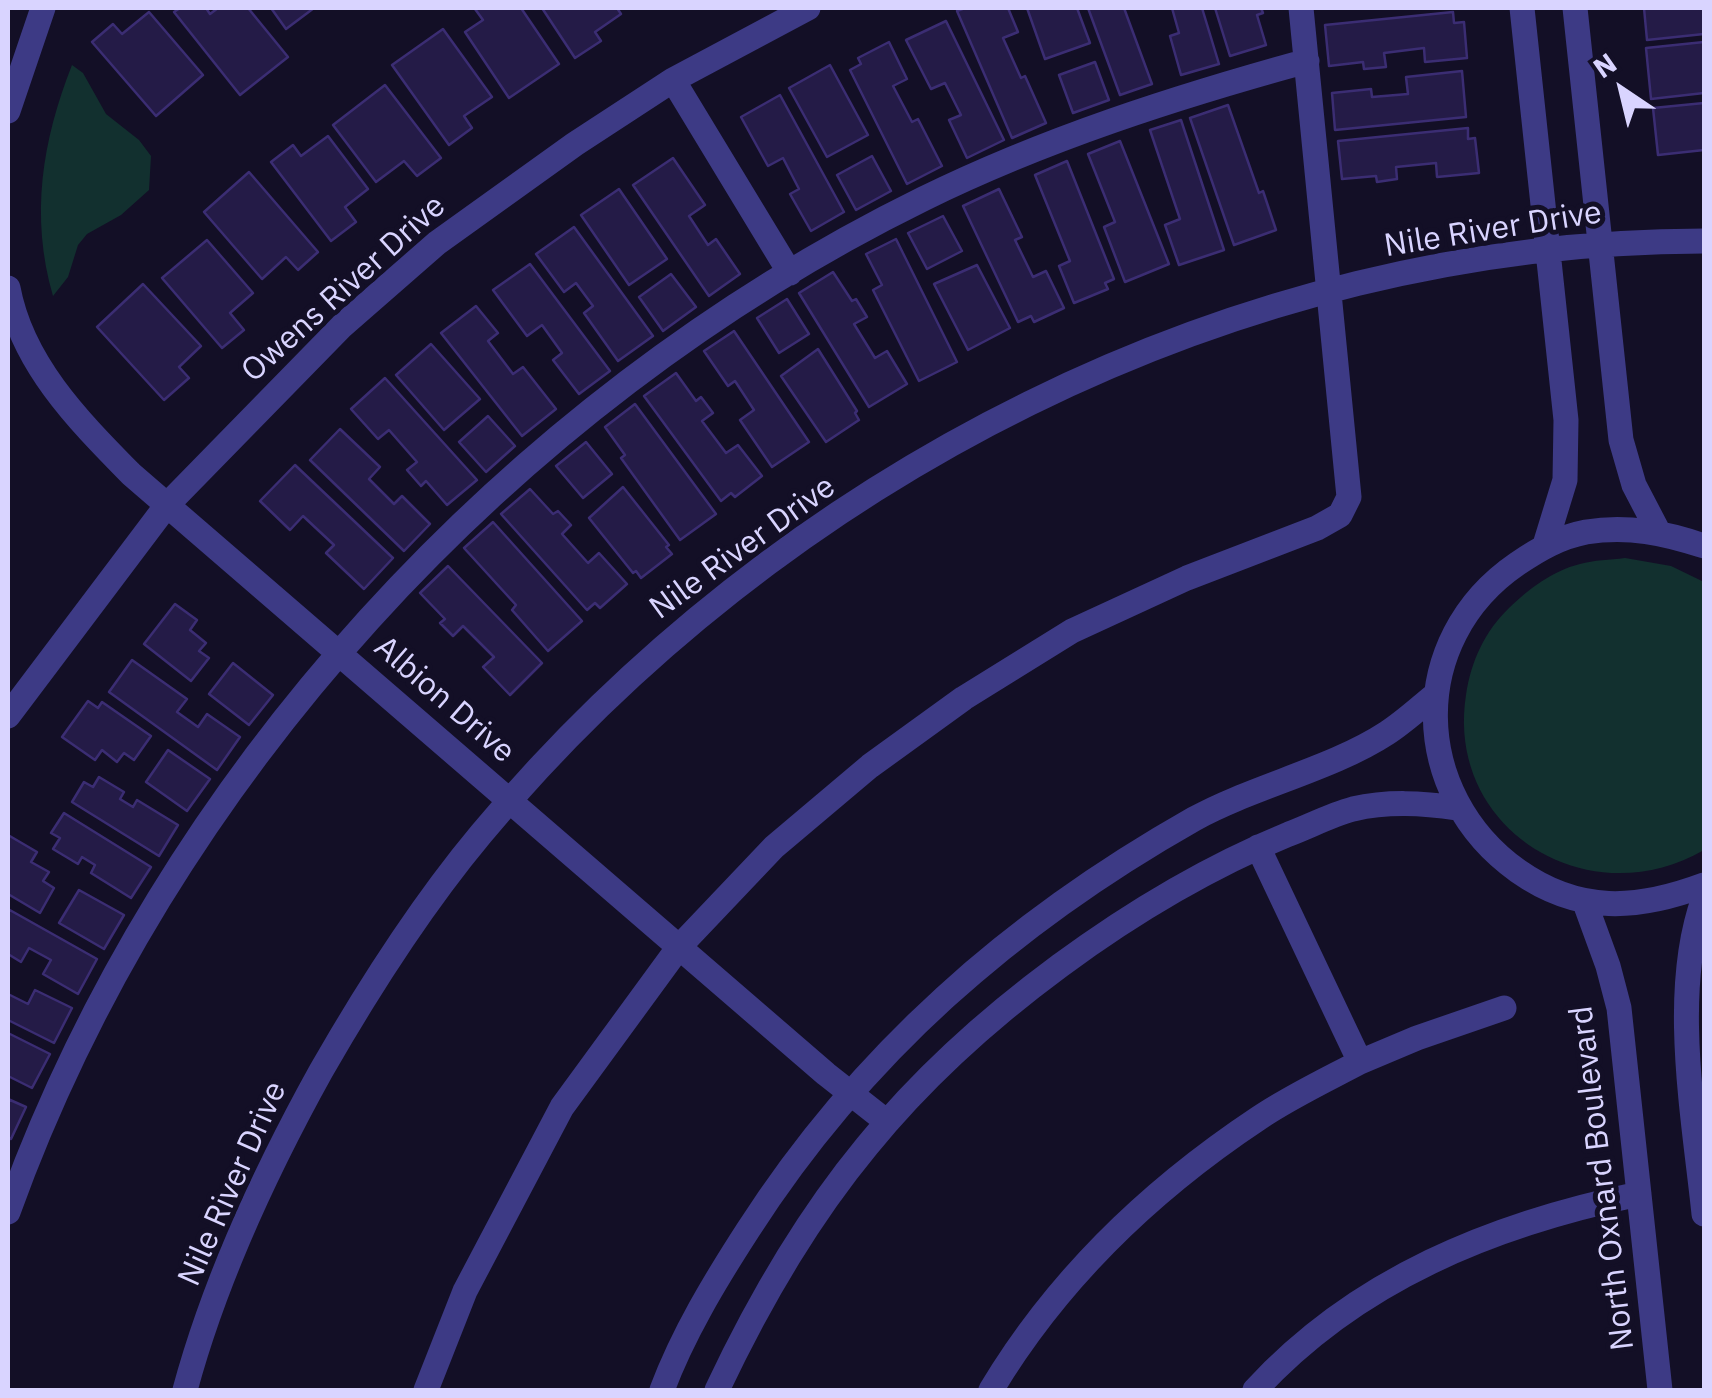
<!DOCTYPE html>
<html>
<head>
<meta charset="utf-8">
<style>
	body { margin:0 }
	#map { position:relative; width:1712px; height:1398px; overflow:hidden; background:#130f26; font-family:"IBM Plex Sans",sans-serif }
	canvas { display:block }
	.frame { position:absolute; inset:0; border:10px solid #d9d4ff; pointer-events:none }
	.north { position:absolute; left:1572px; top:40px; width:100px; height:100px; -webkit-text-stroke:8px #130f26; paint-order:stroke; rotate:325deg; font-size:28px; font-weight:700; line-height:40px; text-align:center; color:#d9d4ff }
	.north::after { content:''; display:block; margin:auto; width:35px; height:45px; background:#d9d4ff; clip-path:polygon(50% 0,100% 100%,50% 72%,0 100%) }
</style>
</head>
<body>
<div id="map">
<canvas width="1712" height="1398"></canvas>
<div class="frame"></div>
<div class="north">N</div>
</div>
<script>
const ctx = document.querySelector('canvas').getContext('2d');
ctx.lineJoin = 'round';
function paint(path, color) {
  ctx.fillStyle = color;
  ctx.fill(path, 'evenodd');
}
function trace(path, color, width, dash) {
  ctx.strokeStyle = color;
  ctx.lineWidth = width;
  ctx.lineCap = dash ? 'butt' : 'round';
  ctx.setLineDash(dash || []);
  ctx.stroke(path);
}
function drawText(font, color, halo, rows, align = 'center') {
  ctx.font = font + ' "IBM Plex Sans",sans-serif';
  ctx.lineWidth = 10;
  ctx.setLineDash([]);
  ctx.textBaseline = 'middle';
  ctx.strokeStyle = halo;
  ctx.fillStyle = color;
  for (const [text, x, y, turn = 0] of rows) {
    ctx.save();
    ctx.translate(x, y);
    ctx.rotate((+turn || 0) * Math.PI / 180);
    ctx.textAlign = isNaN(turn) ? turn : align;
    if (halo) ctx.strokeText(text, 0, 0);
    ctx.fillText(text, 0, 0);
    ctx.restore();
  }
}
paint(new Path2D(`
	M72,65L83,73L106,114L139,140L151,156L149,190L121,215L87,234L78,245L68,277L53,296C30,216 42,141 72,65Z
	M1625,558L1671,566L1704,582V850C1589,917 1445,830 1466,695C1471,661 1485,631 1509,608C1529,589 1552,571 1580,564C1594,560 1610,560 1625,558Z`), '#12302f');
const building = new Path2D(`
	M180,8H206L210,14L218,8H248L288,57L240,95L174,12Z
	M271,8H314L286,29Z
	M477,8H521L559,64L509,98L465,32L483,20L475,9Z
	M542,8H617L621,14L595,32L601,41L575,58Z
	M965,8H1008L1018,32L1003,38L1021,78L1025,76L1046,123L1012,138L957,11Z
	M1027,8H1077L1090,43L1045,59Z
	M1088,8H1124L1152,84L1120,95Z
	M1172,8H1202L1219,64L1181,75L1170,36L1179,33Z
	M1215,8H1261L1263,13L1257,15L1266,45L1230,56Z
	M1644,8H1704V34L1647,40Z
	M149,12L203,75L156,116L92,42L113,24L122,34Z
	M1453,12L1454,23L1464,22L1467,58L1425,62L1424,48L1384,53L1386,67L1364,69L1363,62L1329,66L1325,25Z
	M946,21L1004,140L967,158L949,120L961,115L945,83L931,89L906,40Z
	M443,29L492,97L464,116L472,128L449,145L392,65Z
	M889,42L907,79L893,86L912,122L918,119L942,166L907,184L850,70L861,64L858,58Z
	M1704,42V93L1651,99L1646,48Z
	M1095,62L1109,100L1073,113L1059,75Z
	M830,65L868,135L827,157L789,88Z
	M1462,71L1466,117L1335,130L1332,93L1371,89L1372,97L1408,94L1406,77Z
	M385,85L441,158L417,176L404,161L376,182L333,125Z
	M780,95L844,212L811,231L790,194L799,189L783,158L768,166L741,117Z
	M1704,103V150L1658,155L1653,108Z
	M1228,105L1259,193L1263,191L1276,230L1234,245L1190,118Z
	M1181,120L1224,250L1179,265L1165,225L1180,219L1150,130Z
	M1468,128V139L1475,138L1479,173L1437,177L1436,163L1396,167L1397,179L1377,182L1376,176L1342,179L1338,141Z
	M328,136L368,189L345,207L356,222L331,241L271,162L293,145L301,156Z
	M1120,141L1169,264L1125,282L1104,227L1115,222L1088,154Z
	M872,156L891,191L856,210L837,175Z
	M673,158L705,205L689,216L708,245L716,239L740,274L709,296L633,185Z
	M1067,161L1114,279L1105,283L1108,289L1074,303L1059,266L1070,261L1035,175Z
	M249,172L318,252L298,270L286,257L262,279L204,212Z
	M619,189L667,259L629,285L581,215Z
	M999,189L1022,237L1015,240L1033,277L1046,271L1064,308L1034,322L1031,316L1018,322L963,206Z
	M943,216L962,251L927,269L908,233Z
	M574,227L653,336L618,361L584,313L593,306L576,283L564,292L536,254Z
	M896,239L957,362L919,381L873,290L882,285L866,254Z
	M207,240L253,293L230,313L244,330L222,348L162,278Z
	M530,264L610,371L579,394L553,360L562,353L542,325L527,336L493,290Z
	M977,265L1010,328L968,350L934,284Z
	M833,272L852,301L856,299L867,317L854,324L875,358L887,351L907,384L869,407L799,293Z
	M671,274L696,307L663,331L639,297Z
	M143,284L201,346L179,367L189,378L164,400L97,327Z
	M787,299L809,334L779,353L757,318Z
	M476,306L498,333L488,341L513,374L523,367L556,409L522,436L441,333Z
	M734,331L809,442L772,467L740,420L754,410L735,381L728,386L704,351Z
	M431,344L480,399L444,430L396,375Z
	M818,349L857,411L855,413L859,420L826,442L781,376Z
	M676,373L696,401L701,397L713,413L702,421L726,453L738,445L762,476L735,497L731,493L721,501L644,396Z
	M385,378L477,480L447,505L426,481L421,486L407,470L417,462L389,430L378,439L351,409Z
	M635,404L716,514L680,540L621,458L625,455L605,427Z
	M488,416L515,446L486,472L459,442Z
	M340,429L380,467L369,479L394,504L402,496L430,524L404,551L310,460Z
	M586,442L612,474L583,498L556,466Z
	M295,465L393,558L364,589L326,553L334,545L303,516L290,530L260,501Z
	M623,487L669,545L666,547L672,554L641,578L636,571L633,573L589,518Z
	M530,489L553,514L558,511L571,525L562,534L588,563L599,553L627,584L600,608L595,603L587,610L501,514Z
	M493,522L582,621L548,651L512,610L516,605L464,548Z
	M448,566L542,663L510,695L483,667L494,657L463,626L453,636L440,623L445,619L420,593Z
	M175,604L197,620L190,630L206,643L199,651L209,658L191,681L144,644Z
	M132,660L187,699L177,712L198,727L207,714L240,737L217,770L109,692Z
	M233,663L273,695L249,725L209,694Z
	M88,701L98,708L102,702L151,736L134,760L124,753L117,762L102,750L95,760L62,737Z
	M168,750L210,779L187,811L146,782Z
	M99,777L124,792L120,799L133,807L137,800L178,825L159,856L72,802L84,782L93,787Z
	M64,813L151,867L131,898L91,873L95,865L82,857L78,864L53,849L60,838L51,833Z
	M8,835L37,852L31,862L49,872L43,881L54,888L40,913L8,894Z
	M79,890L124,915L104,949L59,923Z
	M8,909L97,959L78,994L43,974L51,960L29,948L21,962L8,954Z
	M35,990L72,1008L54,1043L8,1020V994L28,1004Z
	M8,1033L50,1054L32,1088L8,1076Z
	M8,1099L26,1107L11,1139L8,1138Z`);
paint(building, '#241b47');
trace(building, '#3b2d73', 2.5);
trace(new Path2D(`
	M1522,8L1566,420L1565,480L1545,545
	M1575,8L1621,440L1634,485L1658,531
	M673,80L790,273
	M8,111L43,8
	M8,288C22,364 79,421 131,474L826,1074L887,1122
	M1704,546C1665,533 1628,525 1586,532C1560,537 1539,549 1517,564C1406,640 1410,794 1518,871C1579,914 1637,910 1704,885
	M8,716L167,505L342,326L437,243L575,144L673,80L808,8
	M1704,898C1670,991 1694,1117 1704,1214
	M1585,903L1608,966L1619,1008L1660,1390
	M1360,1062L1417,1038L1504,1008
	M8,1212C164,779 510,402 923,199C1045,139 1176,97 1307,61
	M185,1390C215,1279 265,1172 321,1071C368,989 420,907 481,834C778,477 1237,241 1704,241
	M426,1390L465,1291L562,1107L679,947L774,847L870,766L964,698L1072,631L1187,578L1317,528L1340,515L1349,497L1301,8
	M662,1390C683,1334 715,1281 748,1230C861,1054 1012,922 1194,819C1254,786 1332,769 1387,733C1404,722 1419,708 1435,695
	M717,1390C758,1303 805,1221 867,1146C970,1019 1138,896 1289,834C1310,826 1331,815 1353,809C1388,801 1422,803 1458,808
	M991,1390C1057,1280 1152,1189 1259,1118C1290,1097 1326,1080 1360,1062L1258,847
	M1255,1390C1357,1279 1494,1224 1639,1194`), '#3d3a85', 25);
drawText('32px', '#d9d4ff', '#130f26', [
	["Nile River Drive",1493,230,-9],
	["Owens River Drive",344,289,-42],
	["Nile River Drive",743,548,-36],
	["Albion Drive",444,700,41],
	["North Oxnard Boulevard",1603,1178,-97],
	["Nile River Drive",233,1184,-66]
]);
</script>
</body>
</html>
